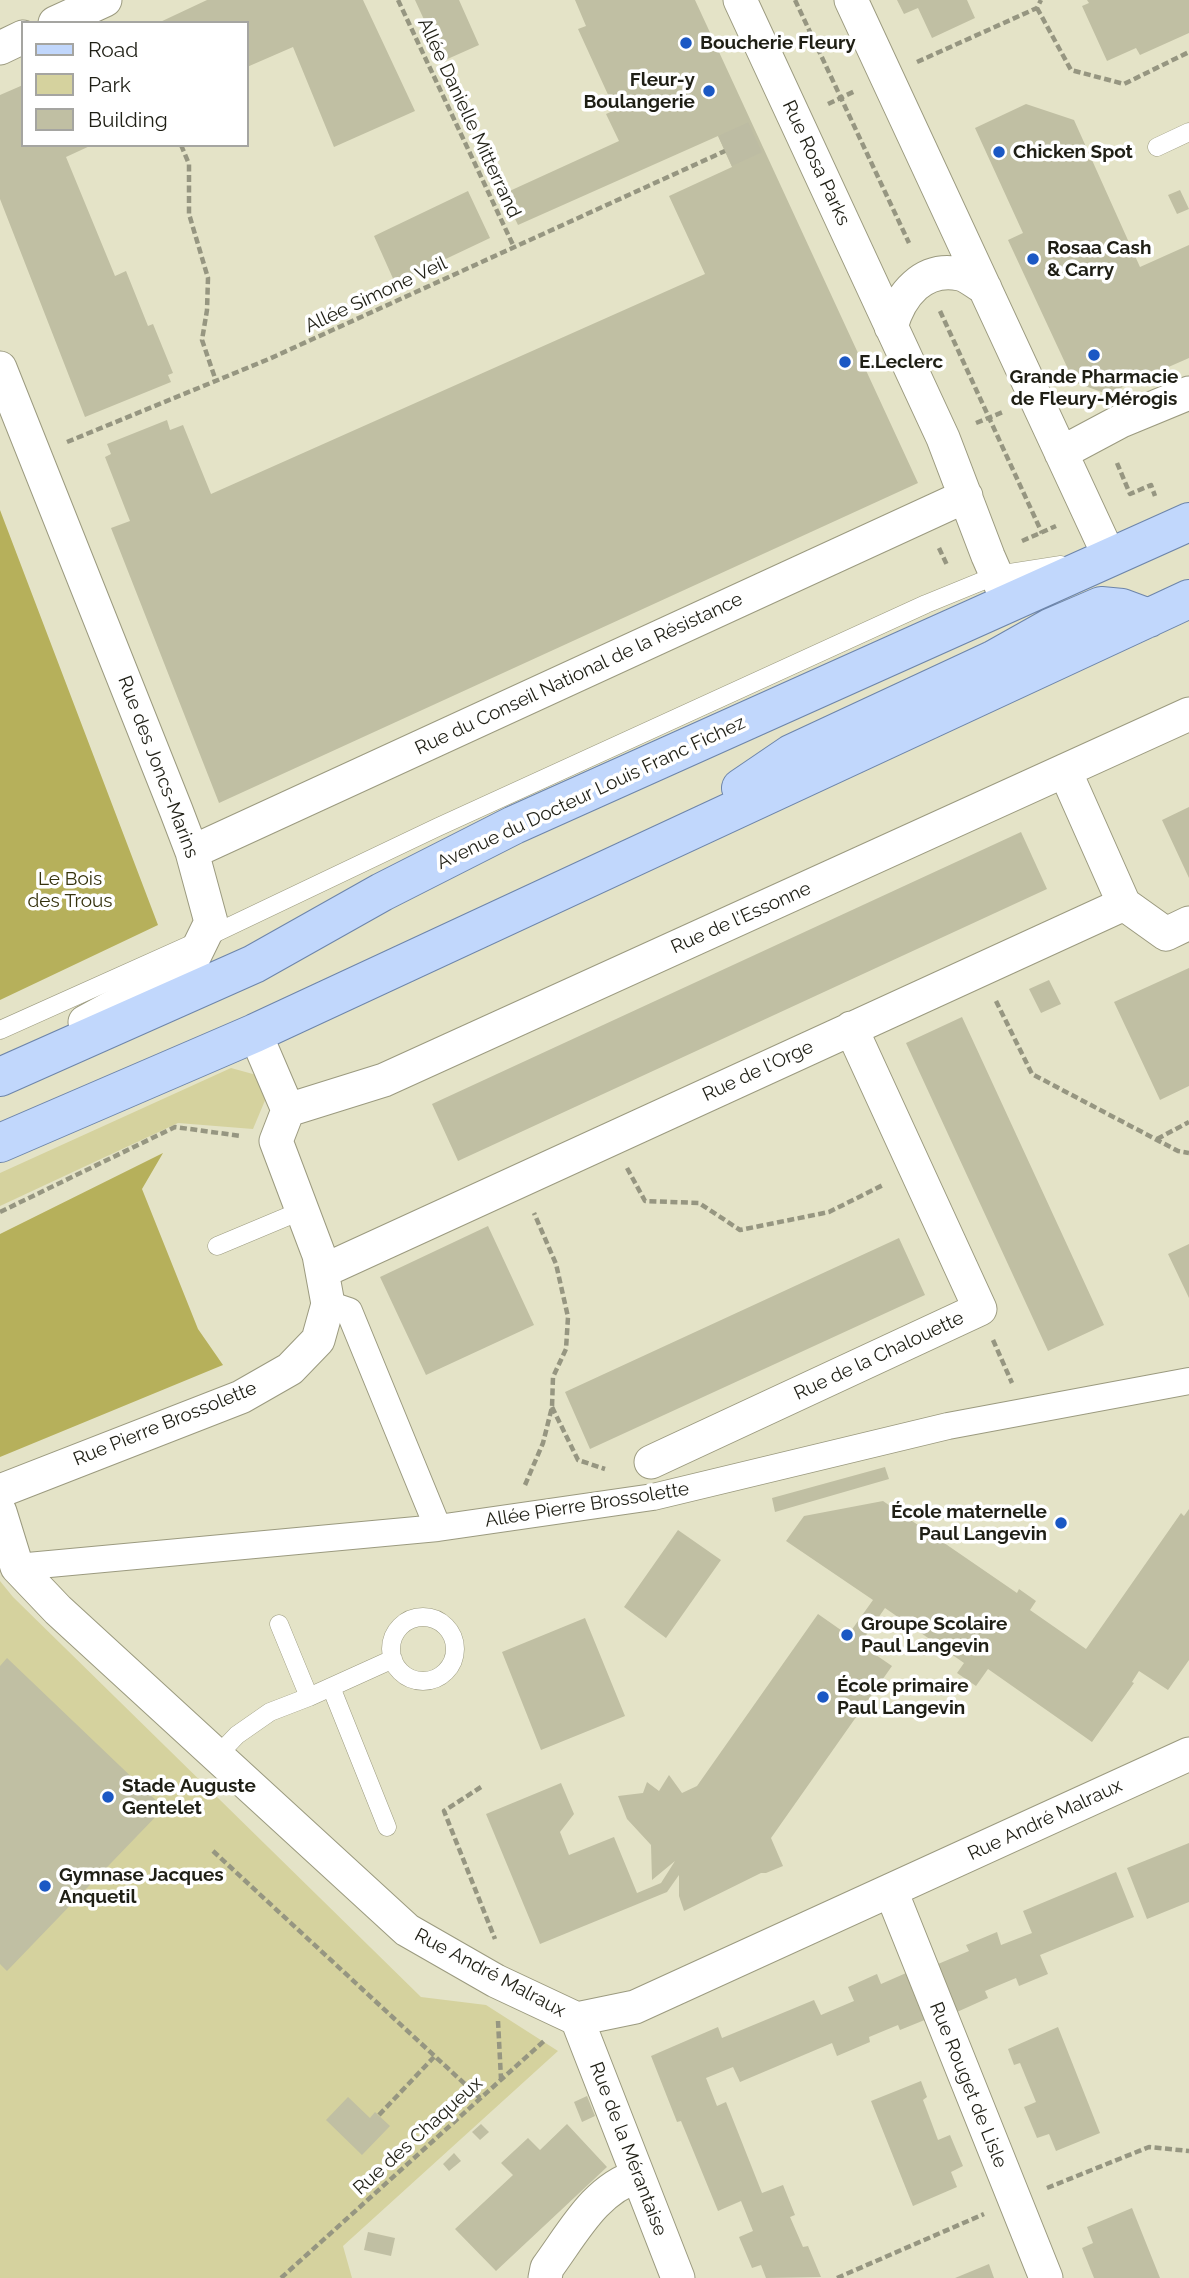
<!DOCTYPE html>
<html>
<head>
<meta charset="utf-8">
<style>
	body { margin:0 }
	#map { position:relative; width:1189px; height:2278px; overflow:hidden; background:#e4e3c7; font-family:Raleway,sans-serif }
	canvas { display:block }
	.legend { position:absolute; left:21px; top:21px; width:228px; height:126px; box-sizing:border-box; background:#fff; border:2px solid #a5a5a1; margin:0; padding:9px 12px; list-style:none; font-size:21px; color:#1f1f15 }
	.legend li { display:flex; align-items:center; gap:14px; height:35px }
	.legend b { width:35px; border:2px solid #a5a5a1 }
</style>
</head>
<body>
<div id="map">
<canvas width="1189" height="2278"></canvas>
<ul class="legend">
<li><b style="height:9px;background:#c1d7fc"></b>Road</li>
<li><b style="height:19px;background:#d5d29e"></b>Park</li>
<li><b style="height:19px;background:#c0bfa3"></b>Building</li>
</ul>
</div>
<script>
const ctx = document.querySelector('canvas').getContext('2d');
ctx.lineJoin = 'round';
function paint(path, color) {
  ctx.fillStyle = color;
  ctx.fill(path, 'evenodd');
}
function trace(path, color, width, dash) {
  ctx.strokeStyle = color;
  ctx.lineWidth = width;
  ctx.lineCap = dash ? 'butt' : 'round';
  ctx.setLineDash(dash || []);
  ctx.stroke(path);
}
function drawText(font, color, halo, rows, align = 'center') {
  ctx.font = font + ' Raleway,sans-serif';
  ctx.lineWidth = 7;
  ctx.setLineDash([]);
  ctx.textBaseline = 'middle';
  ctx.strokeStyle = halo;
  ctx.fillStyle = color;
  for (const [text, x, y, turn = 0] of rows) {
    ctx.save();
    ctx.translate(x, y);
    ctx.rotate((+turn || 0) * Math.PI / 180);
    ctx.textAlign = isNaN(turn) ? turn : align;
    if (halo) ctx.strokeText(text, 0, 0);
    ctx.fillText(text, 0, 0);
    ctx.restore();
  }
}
paint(new Path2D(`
	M231,1068L260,1076L266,1098L253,1129L178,1123L0,1206V1173Z
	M0,1581L13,1597L421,1997L486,2005L558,2051L343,2246L352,2278H0Z`), '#d5d29e');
paint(new Path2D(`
	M0,510L158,925L0,1000Z
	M163,1153L142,1189L198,1329L223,1365L0,1457V1234Z`), '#b6b05b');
paint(new Path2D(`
	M207,0H363L415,111L334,147L293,47L247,67V23H158Z
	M415,0H459L479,45L443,61Z
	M575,0H695L918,483L219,803L111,528L130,521L105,457L111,454L107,444L167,420L170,430L183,425L211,494L705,274L669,196L732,167L718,136L518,225L503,194L619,141L606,114L615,110L578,29L586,26Z
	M897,0H967L975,18L932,38L918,8L904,14Z
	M1087,0H1189V33L1140,55L1136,48L1107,61L1082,6L1089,3Z
	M23,85V145H92L66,157L115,276L126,271L148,326L153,324L173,373L168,375L171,382L85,417L0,199V95Z
	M1026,104L1074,120L1140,267L1189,245V358L1107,394L1074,382L1008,240L1023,233L975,128Z
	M1180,190L1189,209L1177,214L1168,195Z
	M468,191L490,238L395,283L374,236Z
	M1189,807V878L1162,820Z
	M1021,832L1047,889L458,1161L432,1104Z
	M1189,968V1086L1160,1100L1114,1002Z
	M1049,980L1061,1004L1041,1013L1029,989Z
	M962,1017L1104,1325L1048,1351L906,1043Z
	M488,1226L534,1325L426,1375L380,1277Z
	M899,1238L925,1295L590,1449L565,1392Z
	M1189,1244V1298L1168,1254Z
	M885,1467L889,1479L775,1512L772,1498Z
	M883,1501L1017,1593L1019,1589L1036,1601L1030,1610L1086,1649L1181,1513L1184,1516L1189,1509V1660L1168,1690L1139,1671L1132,1682L1134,1683L1092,1742L988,1669L976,1686L957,1673L964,1663L885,1608L860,1644L892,1666L771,1838L783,1866L766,1873H761L684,1911L679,1896V1875L667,1892L540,1944L486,1814L561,1783L574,1814L560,1832L569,1855L614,1837L637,1893L661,1883L675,1861L652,1880L651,1845L627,1819L618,1796L643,1793L647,1782L659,1791L669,1775L682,1793L697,1786L818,1614L848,1635L873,1600L786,1541L804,1516Z
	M678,1530L721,1560L666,1638L624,1607Z
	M585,1618L625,1716L541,1750L502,1652Z
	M7,1658L164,1808L7,1971L0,1964V1666Z
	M1189,1843V1902L1147,1919L1127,1868Z
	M1116,1872L1134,1917L1040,1955L1048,1974L1019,1986L1016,1978L985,1991L988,1998L957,2012L938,1964L969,1951L966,1945L997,1932L1001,1945L1032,1933L1023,1911Z
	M913,1970L932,2017L900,2030L898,2025L869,2037L870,2042L837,2056L832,2043L740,2082L733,2067L706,2078L717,2106L726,2102L762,2193L783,2185L795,2215L790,2217L803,2247L808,2246L821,2277L766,2278L761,2265L752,2268L739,2237L753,2231L741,2201L718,2211L681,2121L677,2122L651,2056L718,2027L722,2038L814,2000L821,2015L854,2001L848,1987L877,1974L881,1984Z
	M1058,2027L1100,2133L1056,2151L1049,2134L1037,2138L1024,2107L1036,2102L1020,2063L1014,2065L1008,2049Z
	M921,2081L927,2097L923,2100L938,2140L950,2135L963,2166L951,2172L957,2187L913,2206L871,2101Z
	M587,2096L595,2116L582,2122L574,2102Z
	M348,2097L370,2118L375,2112L390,2126L362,2155L326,2120Z
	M481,2124L489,2132L480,2140L472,2132Z
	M567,2124L607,2167L496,2271L455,2229L513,2175L501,2163L528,2138L540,2150Z
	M454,2153L461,2161L449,2171L443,2164Z
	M1132,2208L1160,2278H1094L1082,2248L1093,2243L1087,2227Z
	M368,2232L395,2238L391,2256L364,2250Z
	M989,2264L994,2278H955Z`), '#c0bfa3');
trace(new Path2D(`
	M725,151L758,136`), '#bdbca3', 33, [33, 17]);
const service = new Path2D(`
	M1157,147L1189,132
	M0,1030L203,939L438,827L926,604L997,575L1061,565
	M217,1246L303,1210
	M391 1649a32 32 0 1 1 64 0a32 32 0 1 1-64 0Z
	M279,1624L309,1697
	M331,1687L387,1827
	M216,1757L237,1735L270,1712L309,1697L393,1659`);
const pedestrian = new Path2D(`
	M328,1304L349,1311L438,1528
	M17,1567L438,1528L653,1497L948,1426L1189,1381`);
const minor = new Path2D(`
	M740,0L943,438L988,556L1009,604
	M851,0L1110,558
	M55,23L105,0
	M0,48L23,37
	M891,327C900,295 923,266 960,274C969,276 977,284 985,288
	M0,368L176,810L192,852L211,922L190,965L85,1022
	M1061,453L1121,421L1189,393
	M1065,771L1124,904
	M192,852L966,496
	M288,1110L384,1080L1189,714
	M323,1271L1124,904L1166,934L1189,923
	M651,1462L980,1309L851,1028
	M0,1491L241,1397L290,1369L318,1340L328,1304L319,1255L276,1141L288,1110L255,1033
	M0,1512L17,1567L58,1610L407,1930L496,1981L577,2019L635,2007L1189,1754
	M891,1891L1046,2278
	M577,2019L678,2278
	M545,2278L547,2268C573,2233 595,2189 638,2176`);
const primary = new Path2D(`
	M741,788L791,754L993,660L1050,628L1101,606L1122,608L1149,618
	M0,1077L254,964L382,892L514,825L1189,522
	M0,1143L255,1033L1189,599`);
trace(service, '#9b9a7f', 19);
trace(pedestrian, '#9b9a7f', 28);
trace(minor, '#9b9a7f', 35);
trace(primary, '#6d85aa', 40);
trace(new Path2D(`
	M398,0L514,247
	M795,0L909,243
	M1037,8L1071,70L1124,84L1189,52
	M917,62L1037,8L1041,0
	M828,104L855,91
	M181,145L189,164V214L208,278L207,310L202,340L216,381
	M940,311L1042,533
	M976,423L1003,412
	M67,442L269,359L725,151
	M1117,463L1130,494L1151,485L1155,496
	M1022,541L1056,526
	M939,548L947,565
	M996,1001L1032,1074L1178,1151L1189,1153
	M1157,1139L1189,1122
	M627,1168L645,1201L699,1203L740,1230L829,1212L883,1185
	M0,1212L175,1127L241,1136
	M993,1340L1012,1383
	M552,1407L578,1460L605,1469
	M525,1485L543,1443L552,1407L553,1377L566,1349L568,1317L556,1264L534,1213
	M481,1787L444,1811L495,1939
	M213,1851L480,2098
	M498,2021L501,2079
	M379,2115L434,2057
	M1047,2188L1149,2147L1189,2151
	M281,2278L544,2041
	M837,2278L984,2214`), '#969681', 4.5, [7, 3.5]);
trace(service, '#fff', 18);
trace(pedestrian, '#fff', 26);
trace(minor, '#fff', 33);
trace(primary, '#c1d7fc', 38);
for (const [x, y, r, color] of [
	[686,43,7,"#1b58c4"],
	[709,91,7,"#1b58c4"],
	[999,152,7,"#1b58c4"],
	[1033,259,7,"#1b58c4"],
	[1094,355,7,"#1b58c4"],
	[845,362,7,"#1b58c4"],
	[1061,1523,7,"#1b58c4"],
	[847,1635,7,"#1b58c4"],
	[823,1697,7,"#1b58c4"],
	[108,1797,7,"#1b58c4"],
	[45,1886,7,"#1b58c4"]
]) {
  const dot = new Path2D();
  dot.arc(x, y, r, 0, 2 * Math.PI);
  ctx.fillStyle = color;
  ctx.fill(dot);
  trace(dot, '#fff', 2.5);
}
drawText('bold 19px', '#1f1f15', '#fff', [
	["Boucherie Fleury",700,43],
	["Fleur-y",695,80,"right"],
	["Boulangerie",695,102,"right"],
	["Chicken Spot",1013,152],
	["Rosaa Cash",1047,248],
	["& Carry",1047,270],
	["E.Leclerc",859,362],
	["Grande Pharmacie",1094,377,"center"],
	["de Fleury-Mérogis",1094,399,"center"],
	["École maternelle",1047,1512,"right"],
	["Paul Langevin",1047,1534,"right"],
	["Groupe Scolaire",861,1624],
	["Paul Langevin",861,1646],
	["École primaire",837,1686],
	["Paul Langevin",837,1708],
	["Stade Auguste",122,1786],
	["Gentelet",122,1808],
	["Gymnase Jacques",59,1875],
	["Anquetil",59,1897]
], 'left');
drawText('19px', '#1f1f15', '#fff', [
	["Allée Danielle Mitterrand",469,118,65],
	["Rue Rosa Parks",816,163,65],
	["Allée Simone Veil",376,295,-25],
	["Rue du Conseil National de la Résistance",579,674,-25],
	["Rue des Joncs-Marins",158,767,69],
	["Avenue du Docteur Louis Franc Fichez",591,793,-25],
	["Rue de l'Essonne",741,918,-24],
	["Rue de l'Orge",758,1071,-25],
	["Rue de la Chalouette",879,1356,-25],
	["Rue Pierre Brossolette",165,1424,-22],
	["Allée Pierre Brossolette",587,1505,-9],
	["Rue André Malraux",1045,1820,-25],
	["Rue André Malraux",490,1973,28],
	["Rue Rouget de Lisle",968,2085,68],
	["Rue des Chaqueux",418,2136,-42],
	["Rue de la Mérantaise",628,2149,69]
]);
drawText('19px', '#35320d', '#fff', [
	["Le Bois",70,879],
	["des Trous",70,901]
]);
</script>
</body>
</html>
